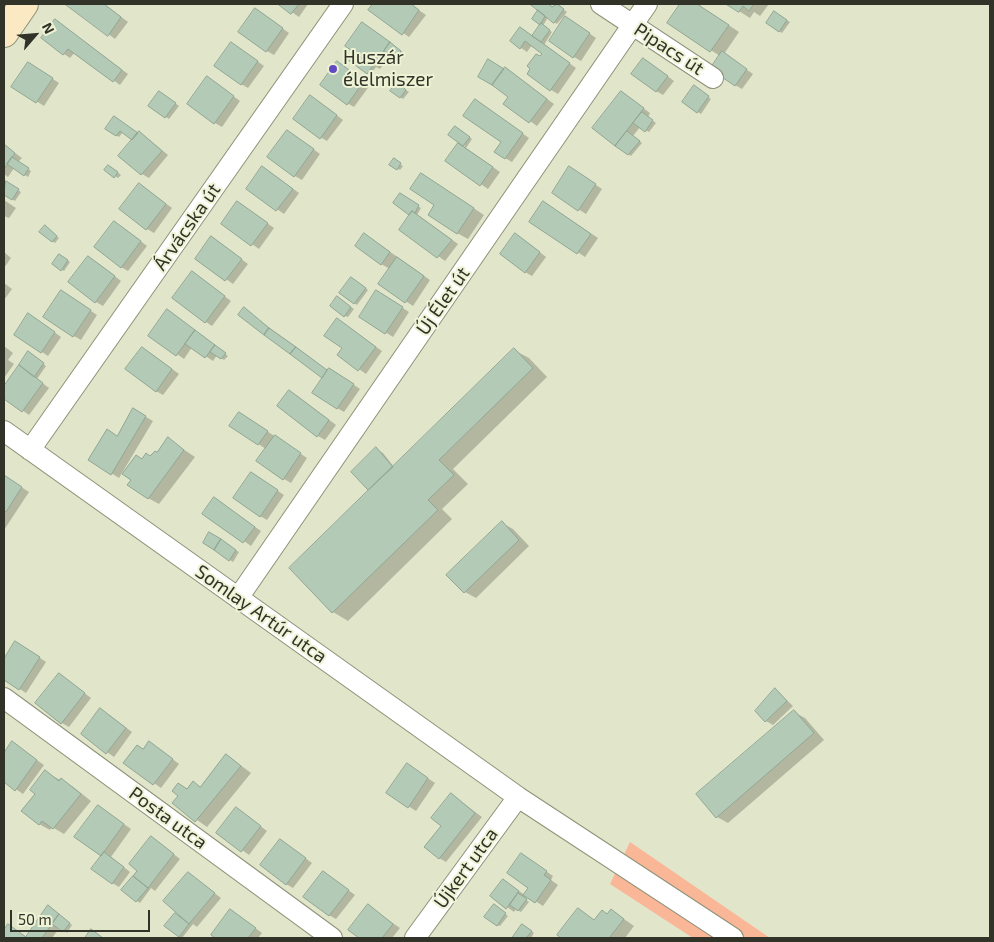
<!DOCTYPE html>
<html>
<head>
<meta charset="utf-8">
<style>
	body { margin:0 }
	#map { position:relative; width:994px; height:942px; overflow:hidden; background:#e1e5c9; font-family:"Exo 2",sans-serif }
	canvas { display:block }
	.frame { position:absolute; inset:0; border:5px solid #313328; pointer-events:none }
	.north { position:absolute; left:10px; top:10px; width:50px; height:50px; -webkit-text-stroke:4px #eef3d6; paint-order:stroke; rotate:63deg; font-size:14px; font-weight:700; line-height:20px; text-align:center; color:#313328 }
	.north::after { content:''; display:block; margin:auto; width:18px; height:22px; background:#313328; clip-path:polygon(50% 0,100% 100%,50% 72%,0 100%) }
	.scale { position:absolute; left:10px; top:910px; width:140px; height:22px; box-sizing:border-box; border:2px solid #313328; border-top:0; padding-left:6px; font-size:15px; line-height:18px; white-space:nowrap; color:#313328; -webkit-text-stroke:4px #eef3d6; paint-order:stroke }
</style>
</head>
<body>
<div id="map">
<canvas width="994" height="942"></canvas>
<div class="frame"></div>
<div class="north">N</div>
<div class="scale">50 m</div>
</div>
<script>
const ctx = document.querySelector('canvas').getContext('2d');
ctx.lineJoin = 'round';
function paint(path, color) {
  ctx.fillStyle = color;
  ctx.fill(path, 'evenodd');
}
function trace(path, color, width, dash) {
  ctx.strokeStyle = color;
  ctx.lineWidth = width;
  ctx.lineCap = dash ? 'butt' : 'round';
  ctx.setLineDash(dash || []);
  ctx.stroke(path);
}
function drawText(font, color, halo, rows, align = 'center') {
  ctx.font = font + ' "Exo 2",sans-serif';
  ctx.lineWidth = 4;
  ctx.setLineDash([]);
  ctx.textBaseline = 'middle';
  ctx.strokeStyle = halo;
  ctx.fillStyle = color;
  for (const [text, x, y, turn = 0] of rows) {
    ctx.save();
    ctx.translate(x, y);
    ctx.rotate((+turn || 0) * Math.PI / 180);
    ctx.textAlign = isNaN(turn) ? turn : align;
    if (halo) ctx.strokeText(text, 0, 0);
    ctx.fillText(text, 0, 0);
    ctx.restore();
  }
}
paint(new Path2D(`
	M630,842L770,938H693L610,884Z`), '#f9b798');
paint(new Path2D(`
	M68,4H104L128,22L115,39Z
	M280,4H308L299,17Z
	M374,4H410L426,15L409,37L370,10Z
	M532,4H548L553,8L556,4L567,12L557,24L548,17L543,26L552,32L544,45L576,68L558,94L551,90L540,58L544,53L532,45L527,52L511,41L533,37L541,24L533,19L540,10Z
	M682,4H697L739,32L724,54L753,74L742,89L735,85L720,56L669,23Z
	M728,4H769L760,16L754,12L750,18Z
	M775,13L790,22L782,33L768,23Z
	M262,14L289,33L274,55L267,51Z
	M573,22L596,38L581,61L574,57Z
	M62,25L128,74L120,85L75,52L70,58L64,54Z
	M369,28L404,53L399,60L391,55L380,69L376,67L371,74L349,59Z
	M239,48L264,66L248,88L241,84Z
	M650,63L674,81L663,95L656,91Z
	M345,67L370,85L354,107L347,103Z
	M36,68L59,83L44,106L13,86Z
	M504,70L512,73L554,104L537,126L505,103L510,97Z
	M214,82L240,101L222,127L215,123Z
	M400,86L409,92L403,99L400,97Z
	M697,89L711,99L701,114L698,112Z
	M621,92L650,113L648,117L656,123L649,132L640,127L633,136L642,143L631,156L594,128Z
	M163,94L179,106L169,119L150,106Z
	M318,101L343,120L327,141L320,137Z
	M482,105L529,138L512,162L505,158L503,142Z
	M114,118L138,134L139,133L146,137L168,155L149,178L142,174L134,140L123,132L119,137L116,135Z
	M458,129L472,139L466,148L500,172L488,189L447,161L465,146L450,135Z
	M294,135L320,154L302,180L295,176Z
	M4,145L22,158L18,162L31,171L28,177L14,168L8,177L4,174Z
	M394,160L403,166L400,170L391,164Z
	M112,168L121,175L118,178L106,170Z
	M270,172L299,193L284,214L248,189Z
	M576,172L602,189L586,214L553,193Z
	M432,181L484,215L468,239L457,233Z
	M6,183L21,192L15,201L4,194Z
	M146,189L172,208L154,233L147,229Z
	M400,195L421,208L417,215L458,244L445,261L401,229L411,215L394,203Z
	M4,200L16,208L9,218L4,216Z
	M244,207L274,228L259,249L222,223Z
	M551,207L598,238L585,257L531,221Z
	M121,226L147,246L128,271L121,267Z
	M48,229L59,238L55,243L52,241Z
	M372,239L430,280L413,306L380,284L390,269L381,264Z
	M523,239L546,257L532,276L525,272Z
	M218,242L248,264L233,284L196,258Z
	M4,252L11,258L4,268Z
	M59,255L70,262L64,271L53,264Z
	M95,261L121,281L103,306L96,302Z
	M199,277L231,301L212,326L206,322Z
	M354,280L368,290L357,305L354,303Z
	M4,283L12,289L4,300Z
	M69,296L97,315L81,340L74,336Z
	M384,296L409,312L393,337L360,316Z
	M340,300L354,309L348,317L345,316Z
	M247,311L328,371L336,373L360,389L344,412L337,408L324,378L240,314Z
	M174,315L228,356L224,360L217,355L213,361L192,347L184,359L150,335Z
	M36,319L61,337L48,356L42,352Z
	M344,324L382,351L366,374L359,369Z
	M4,346L13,353L8,360L14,364L4,378Z
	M514,350L529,358L547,377L453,469L468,484L442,509L452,519L348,621L333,612L290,568L370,490L352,472L376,449L383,453L394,467Z
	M149,352L179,374L163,395L156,391Z
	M32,355L46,366L37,379L49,388L29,415L4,397V388L20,366Z
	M296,395L336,425L325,440L318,436Z
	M134,410L153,421L119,478L90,460L117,437Z
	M246,417L307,458L291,483L284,479L266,449L231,426Z
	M168,439L195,457L159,504L148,498L133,480L143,460L157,453Z
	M4,476L29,492L4,530Z
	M258,478L284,495L267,520L260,516Z
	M221,503L261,531L251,546L204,513Z
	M502,523L513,529L529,546L476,598L465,592L448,575Z
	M209,534L239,552L233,562L204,543Z
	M16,642L46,662L26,693L4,679V661Z
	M59,674L91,698L69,727L62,723Z
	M775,689L793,706L773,725L766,721Z
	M794,712L805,718L824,740L728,823L717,817Z
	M108,714L132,732L114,757L82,734Z
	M12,743L44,765L23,794L4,781V755Z
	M157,747L179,764L161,788L125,763L144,750Z
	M227,755L251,773L207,827L173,803L193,783L201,787Z
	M414,769L435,783L416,811L388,793Z
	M45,772L72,786L91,801L64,834L52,827L50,830L39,824L37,794Z
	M452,795L482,817L446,862L439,858L443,825Z
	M98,806L131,829L111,857L130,872L119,887L112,883L103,856L76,837Z
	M243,813L267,831L249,855L218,833Z
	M158,842L180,859L155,891L151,888L140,903L137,901L139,871Z
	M287,845L312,863L293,888L286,884Z
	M528,859L553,876L551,880L558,885L543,906L526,895L524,898L529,902L521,912L516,909L514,912L492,896L504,881L525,895L530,887Z
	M323,872L355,895L336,919L329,915Z
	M188,873L221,898L197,927L193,924L182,938L179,936L187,920Z
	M368,906L400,928L392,938H361L350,930Z
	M48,907L72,925L67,933L60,927L52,938H4V933L8,926L27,938Z
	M497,908L508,916L500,926L497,925Z
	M231,910L262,933L258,938H217L213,935Z
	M578,910L595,921L607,915L611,910L634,926L625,938H563L558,935Z
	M526,927L534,933L531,938H513Z`), '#0003');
const building = new Path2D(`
	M65,4H104L121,17L108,36Z
	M278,4H299L291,14Z
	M373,4H411L419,10L402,35L368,10Z
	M530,4H549L552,7L557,4L564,9L554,23Z
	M680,4H697L729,25L710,52L667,23Z
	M726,4H754L749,11L743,6L739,12Z
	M255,8L283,28L266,52L238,32Z
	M538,10L545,16L540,25L532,19Z
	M774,11L787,20L779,32L766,23Z
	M565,16L590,33L573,58L549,41Z
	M55,19L122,70L113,82L68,49L63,55L41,38Z
	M362,22L390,42L373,66L345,46Z
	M541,23L550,30L541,42L532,36Z
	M520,27L570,63L550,91L527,74L530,69L527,66L536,54L540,56L542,54L525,41L520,49L510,41Z
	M231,42L258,61L241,85L214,66Z
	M390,42L401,51L395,59L384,51Z
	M722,51L747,69L735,86L710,69Z
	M353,52L373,66L367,74L347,59Z
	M643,58L668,76L656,92L631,74Z
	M488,59L504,69L492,85L478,77Z
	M337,61L364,81L347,105L320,85Z
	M28,62L53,78L36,103L11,87Z
	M505,67L547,99L529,123L503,104L508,97L492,85Z
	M207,76L234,96L214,124L187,104Z
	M397,82L406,90L400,98L390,91Z
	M694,85L709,96L697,113L682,102Z
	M159,91L176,103L165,118L148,106Z
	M621,91L644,108L615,146L592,128Z
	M310,95L337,115L320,139L293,119Z
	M475,99L523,133L505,159L494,152L501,142L463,116Z
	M642,112L653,120L645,132L633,123Z
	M114,116L138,133L132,140L120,131L116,136L105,129Z
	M455,126L470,137L463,146L448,135Z
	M287,130L314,149L294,177L267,157Z
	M139,131L162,151L141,175L118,156Z
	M627,131L640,141L628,155L615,146Z
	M458,143L493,167L480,186L445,161Z
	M4,144L15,153L4,169Z
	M12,157L29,168L24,176L7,164Z
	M394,158L401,163L397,170L389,165Z
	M108,165L118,172L114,178L104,170Z
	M262,166L293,189L276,211L246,189Z
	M569,166L596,184L578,211L552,193Z
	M421,173L474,208L457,234L428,215L434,205L410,189Z
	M6,181L19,189L12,200L4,195Z
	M139,183L166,204L146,230L119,209Z
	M400,193L419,205L415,213L412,211L409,215L393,203Z
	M237,201L268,223L251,246L221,224Z
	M543,201L591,234L577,254L529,222Z
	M412,211L452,240L437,258L399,230Z
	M114,221L141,241L121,268L94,247Z
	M45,225L57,236L52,242L39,232Z
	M364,233L390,252L381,265L355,246Z
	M515,233L540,252L525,273L500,254Z
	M211,236L242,259L225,281L195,259Z
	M59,254L68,260L61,271L52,264Z
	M88,256L115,276L95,303L68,282Z
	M397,257L424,276L405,303L378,284Z
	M192,271L225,296L205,323L172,298Z
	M351,277L366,288L354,304L339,293Z
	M61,290L91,310L73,337L43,317Z
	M376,290L403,307L385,334L359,317Z
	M337,296L351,307L344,317L330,306Z
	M244,307L269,328L264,335L238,315Z
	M167,309L195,330L176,356L148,336Z
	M28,313L55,332L41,353L14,335Z
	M337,318L376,347L358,371L337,355L342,348L324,336Z
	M269,328L296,347L290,354L264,335Z
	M195,330L215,345L205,358L185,344Z
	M215,345L226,353L221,359L210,352Z
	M142,347L172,369L156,392L125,369Z
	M296,347L327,370L322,378L290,354Z
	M514,348L533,368L439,460L454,475L428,500L438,510L332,613L289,568Z
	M28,351L44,363L34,377L19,365Z
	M19,365L43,383L22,412L4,399V386Z
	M329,368L354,384L337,409L312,393Z
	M289,390L329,420L317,437L277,406Z
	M133,408L146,416L111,475L88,460L107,429L117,436Z
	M239,412L268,431L258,445L229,426Z
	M275,435L301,453L283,480L256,461Z
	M168,437L184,450L148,499L127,485L131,480L122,474L136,455L142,459L146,453L150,456L155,451L157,452Z
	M376,447L393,467L368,490L351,472Z
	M251,472L278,490L260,517L233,498Z
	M4,475L22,487L6,512L4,511Z
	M214,497L255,527L243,543L202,514Z
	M502,521L519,540L464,593L446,575Z
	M209,532L221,539L214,550L203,543Z
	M221,539L236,550L229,561L214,550Z
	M15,641L40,657L19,690L4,680V659Z
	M59,673L85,693L61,724L35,703Z
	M775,688L787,701L765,722L755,711Z
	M100,708L126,728L106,754L81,734Z
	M794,710L814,733L716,818L696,794Z
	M12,741L37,760L15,791L4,782V753Z
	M149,741L173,759L153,785L123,763L137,745L143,749Z
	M226,754L241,766L195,822L172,803L178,796L172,791L178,783L187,789L193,781L200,787Z
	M407,763L428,778L408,808L386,793Z
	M45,770L59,781L61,778L81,794L53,829L42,821L39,825L21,811L35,794L30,790Z
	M451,793L475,813L439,859L424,847L441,826L431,818Z
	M98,805L124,824L101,856L74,837Z
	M236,807L261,826L241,852L216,833Z
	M151,836L174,854L148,888L133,876L137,871L129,864Z
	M280,839L306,858L286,885L260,865Z
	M104,852L124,867L112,884L91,869Z
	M521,853L547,871L544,875L551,880L535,903L523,895L528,888L507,873Z
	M323,871L349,890L329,916L303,897Z
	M188,872L215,893L189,924L163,901Z
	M133,876L148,888L136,902L121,890Z
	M503,879L519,891L506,909L490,896Z
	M518,893L527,899L518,911L510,905Z
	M368,904L393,924L382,938H359L348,930Z
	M494,904L506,913L497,926L484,917Z
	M48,905L59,914L42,938H28L26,937Z
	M578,908L594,920L602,910L607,914L611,909L624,919L609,938H561L557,935Z
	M230,909L256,928L248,938H215L211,935Z
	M175,913L189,924L179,937L164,926Z
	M59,914L70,923L63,932L52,924Z
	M8,924L26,937L28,938H4V930Z
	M522,924L532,931L526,938H512Z
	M91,929L103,938H85Z`);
paint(building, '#b2cab6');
trace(building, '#90a693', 1);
const street = new Path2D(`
	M601,4L713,78
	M4,431L518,797L733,938
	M30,450L343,4
	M238,598L647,4
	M4,698L332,938
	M415,938L518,797`);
const secondary = new Path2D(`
	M4,33L24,4`);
trace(street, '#8e9278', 22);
trace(secondary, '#8e9278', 30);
trace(street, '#fff', 20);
trace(secondary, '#fbe9c3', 28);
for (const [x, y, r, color] of [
	[333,69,5,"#6149c2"]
]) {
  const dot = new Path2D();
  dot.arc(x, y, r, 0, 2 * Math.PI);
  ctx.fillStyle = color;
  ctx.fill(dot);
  trace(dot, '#eef3d6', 2);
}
drawText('19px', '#313328', '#eef3d6', [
	["Pipacs út",669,49,33],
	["Árvácska út",187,227,-55],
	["Új Élet út",443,301,-55],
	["Somlay Artúr utca",261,614,35],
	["Posta utca",168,818,36],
	["Újkert utca",466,868,-54]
]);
drawText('19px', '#313328', '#eef3d6', [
	["Huszár",343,58],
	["élelmiszer",343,80]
], 'left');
</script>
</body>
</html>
